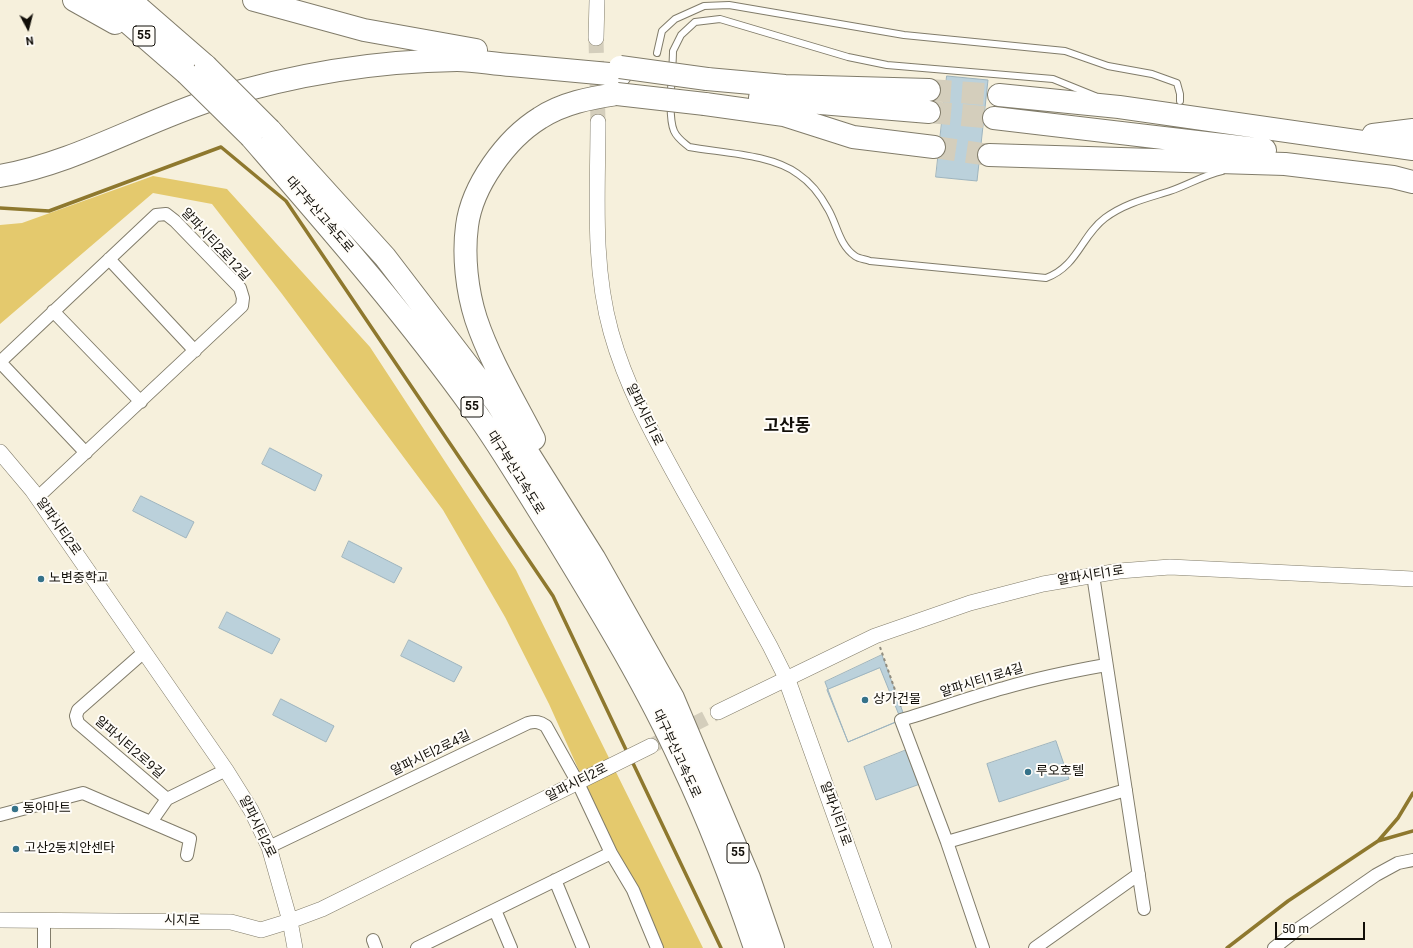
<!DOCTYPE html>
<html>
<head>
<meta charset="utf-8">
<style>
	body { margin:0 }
	#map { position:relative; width:1413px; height:948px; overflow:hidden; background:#f6f0dc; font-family:Roboto,sans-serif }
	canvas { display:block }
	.north { position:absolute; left:8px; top:8px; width:40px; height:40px; -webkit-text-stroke:3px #fffdf9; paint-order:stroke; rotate:173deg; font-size:11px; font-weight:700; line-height:16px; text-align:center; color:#110e08 }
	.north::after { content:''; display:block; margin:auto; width:14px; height:18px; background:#110e08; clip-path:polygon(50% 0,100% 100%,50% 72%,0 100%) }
	.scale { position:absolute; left:1275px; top:922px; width:90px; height:18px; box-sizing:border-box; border:2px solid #110e08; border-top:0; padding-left:5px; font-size:12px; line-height:14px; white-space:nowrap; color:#110e08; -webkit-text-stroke:3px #fffdf9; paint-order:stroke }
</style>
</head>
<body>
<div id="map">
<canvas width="1413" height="948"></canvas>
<div class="north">N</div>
<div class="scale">50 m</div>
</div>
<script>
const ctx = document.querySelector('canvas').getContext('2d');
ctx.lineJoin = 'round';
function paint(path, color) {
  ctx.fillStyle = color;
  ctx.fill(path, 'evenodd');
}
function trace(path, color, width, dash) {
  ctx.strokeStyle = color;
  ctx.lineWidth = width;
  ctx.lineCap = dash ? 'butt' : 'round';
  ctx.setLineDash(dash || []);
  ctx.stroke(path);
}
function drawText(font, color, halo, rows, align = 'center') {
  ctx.font = font + ' Roboto,"Noto Sans KR",sans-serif';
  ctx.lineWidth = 4;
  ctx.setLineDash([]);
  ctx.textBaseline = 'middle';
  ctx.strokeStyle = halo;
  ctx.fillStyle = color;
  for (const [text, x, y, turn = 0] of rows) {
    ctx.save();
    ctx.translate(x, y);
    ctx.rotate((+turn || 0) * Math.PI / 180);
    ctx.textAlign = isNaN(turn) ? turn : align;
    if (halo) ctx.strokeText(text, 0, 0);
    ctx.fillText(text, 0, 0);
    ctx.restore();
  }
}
paint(new Path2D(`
	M153,176L227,189L370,347L516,570L703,948H659L549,704L505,617L443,510L282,294L212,204L153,193L0,324V225L22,223Z`), '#e4c96d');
trace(new Path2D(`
	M0,208L49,211L221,147L286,201L553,596L628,754
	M631,759L721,948
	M1379,840L1398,818L1413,793
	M1227,948L1288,901L1378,841L1413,831`), '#8e782e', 3.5);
const building = new Path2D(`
	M947,76L988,80L977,181L936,177Z
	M270,448L322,475L315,491L262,464Z
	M141,496L194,522L186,538L133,511Z
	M349,541L402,568L394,583L342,557Z
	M227,612L280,639L272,654L219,628Z
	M409,640L462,667L454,682L401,656Z
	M882,655L905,718L848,742L825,682Z
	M880,668L901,720L848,742L827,690Z
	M281,699L334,726L326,742L273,715Z
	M1056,741L1069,779L999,802L987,764Z
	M909,749L920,784L876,800L864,767Z`);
paint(building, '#bbd1db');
trace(building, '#9eb4be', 1);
trace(new Path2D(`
	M596,38L598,122
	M651,746L718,712`), '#d4cebc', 15, [15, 8]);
trace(new Path2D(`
	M929,90L999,95
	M929,112L994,118
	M934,147L989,155`), '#d4cebc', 22, [22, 11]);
const service = new Path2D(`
	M657,53L662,31L675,19L704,6L729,5L904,35L1065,51L1108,66L1152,74L1177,83L1180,94V101
	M1095,96L1053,79L887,65L848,57L720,19L695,22L681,35L673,51C673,71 667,115 674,131C677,138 683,142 689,147C722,153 771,154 798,174C810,182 821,196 828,209C837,224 839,245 855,256C859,259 865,259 870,261L1046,278C1078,266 1081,236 1105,218C1125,203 1148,198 1170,191C1188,185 1204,175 1222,171`);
const minor = new Path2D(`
	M109,259L195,351
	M53,311L141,402
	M0,362L156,215L166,214L175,221L240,288L243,298L242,306L37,498
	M0,362L86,453
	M1093,575L1144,909
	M144,652L78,710L76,716L78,723L167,799
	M0,815L83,793L190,839L187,855
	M151,822L167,799L226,770
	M947,842L1126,790
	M269,847L528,723C536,721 540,722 546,726L578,783L611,853L633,890L657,948
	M555,880L583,948
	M495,910L511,948
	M373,940L376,948
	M44,948V920
	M417,948L611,853
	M983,948L947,842L901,720C936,710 970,697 1004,688C1038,678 1072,671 1106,665
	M1035,948L1139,874
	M1274,948L1298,929L1376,875L1398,863L1413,860`);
const tertiary = new Path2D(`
	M596,38L597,0
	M598,122C598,191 592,264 611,332C627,390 657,442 685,493C714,544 742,595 770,646L787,680
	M0,452L32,490L226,770L251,810L269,847L290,921L322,909L651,746
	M718,712L875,636L970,603L1043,584L1119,571L1170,567L1413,579
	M0,920L231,922L261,930L290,921L295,948`);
const secondary = new Path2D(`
	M787,680L883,948`);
const motorway = new Path2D(`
	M74,0L115,23
	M102,0L186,73
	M130,0L206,66
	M254,0L364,30L476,50
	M707,79L785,86L929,90
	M999,95L1119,107L1413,149
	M760,98L929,112
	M705,104L784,115L853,137L934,147
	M994,118L1265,150
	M270,130L385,257L496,402L594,558L673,698L749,878L773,948
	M1373,135L1413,130
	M251,137C328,226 405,314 474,410C503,450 528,494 555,536C600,610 646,685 682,764C710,823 734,886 755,948
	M989,155L1285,164L1393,177L1413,182
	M0,176C75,163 142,122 214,99C292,75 375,61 457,60C475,60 493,64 511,65C547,68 584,72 620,75
	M534,439C514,400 490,361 476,319C467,291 463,256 467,226C472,186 506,139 540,118C563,103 590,98 617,94`);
trace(service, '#817c6a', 8);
trace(minor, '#817c6a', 14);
trace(tertiary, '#817c6a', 16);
trace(secondary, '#817c6a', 18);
trace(motorway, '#817c6a', 24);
trace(new Path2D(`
	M880,647L901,707`), '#928d7f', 2, [3, 3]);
trace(service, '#fff', 6);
trace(minor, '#fff', 12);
trace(tertiary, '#fff', 15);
trace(secondary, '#fff', 17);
trace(motorway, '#fff', 22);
const motorwayBridge = new Path2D(`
	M206,66L270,130
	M620,67L707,79
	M186,73L251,137
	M617,94L705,104`);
trace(motorwayBridge, '#817c6a', 24, []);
trace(motorwayBridge, '#fff', 22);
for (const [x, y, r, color] of [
	[41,579,4,"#357289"],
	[865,700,4,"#357289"],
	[1028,772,4,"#357289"],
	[15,809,4,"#357289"],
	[16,849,4,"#357289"]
]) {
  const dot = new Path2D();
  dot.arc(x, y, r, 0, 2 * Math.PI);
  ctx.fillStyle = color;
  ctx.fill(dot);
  trace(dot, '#fffdf9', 1.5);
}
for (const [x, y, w] of [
	[144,36,22],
	[472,407,22],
	[738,853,22]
]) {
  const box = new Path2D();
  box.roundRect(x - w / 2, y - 10, w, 20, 3);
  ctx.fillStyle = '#fffdf9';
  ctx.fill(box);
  trace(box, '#110e08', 1);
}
drawText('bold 12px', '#110e08', null, [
	["55",144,36],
	["55",472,407],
	["55",738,853]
]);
drawText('13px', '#110e08', '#fffdf9', [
	["대구부산고속도로",319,215,49],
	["알파시티2로12길",215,245,47],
	["알파시티1로",644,415,64],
	["대구부산고속도로",515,473,58],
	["알파시티2로",58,527,55],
	["알파시티1로",1091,576,-9],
	["알파시티1로4길",982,681,-17],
	["알파시티2로9길",129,748,41],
	["알파시티2로4길",431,754,-26],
	["대구부산고속도로",676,754,65],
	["알파시티2로",577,783,-27],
	["알파시티1로",835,814,70],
	["알파시티2로",257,827,64],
	["시지로",182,921,1]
]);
drawText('13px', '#110e08', '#fffdf9', [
	["노변중학교",49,579],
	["상가건물",873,700],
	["루오호텔",1036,772],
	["동아마트",23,809],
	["고산2동치안센타",24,849]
], 'left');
drawText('bold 17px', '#110e08', '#fffdf9', [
	["고산동",787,427]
]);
</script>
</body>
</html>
